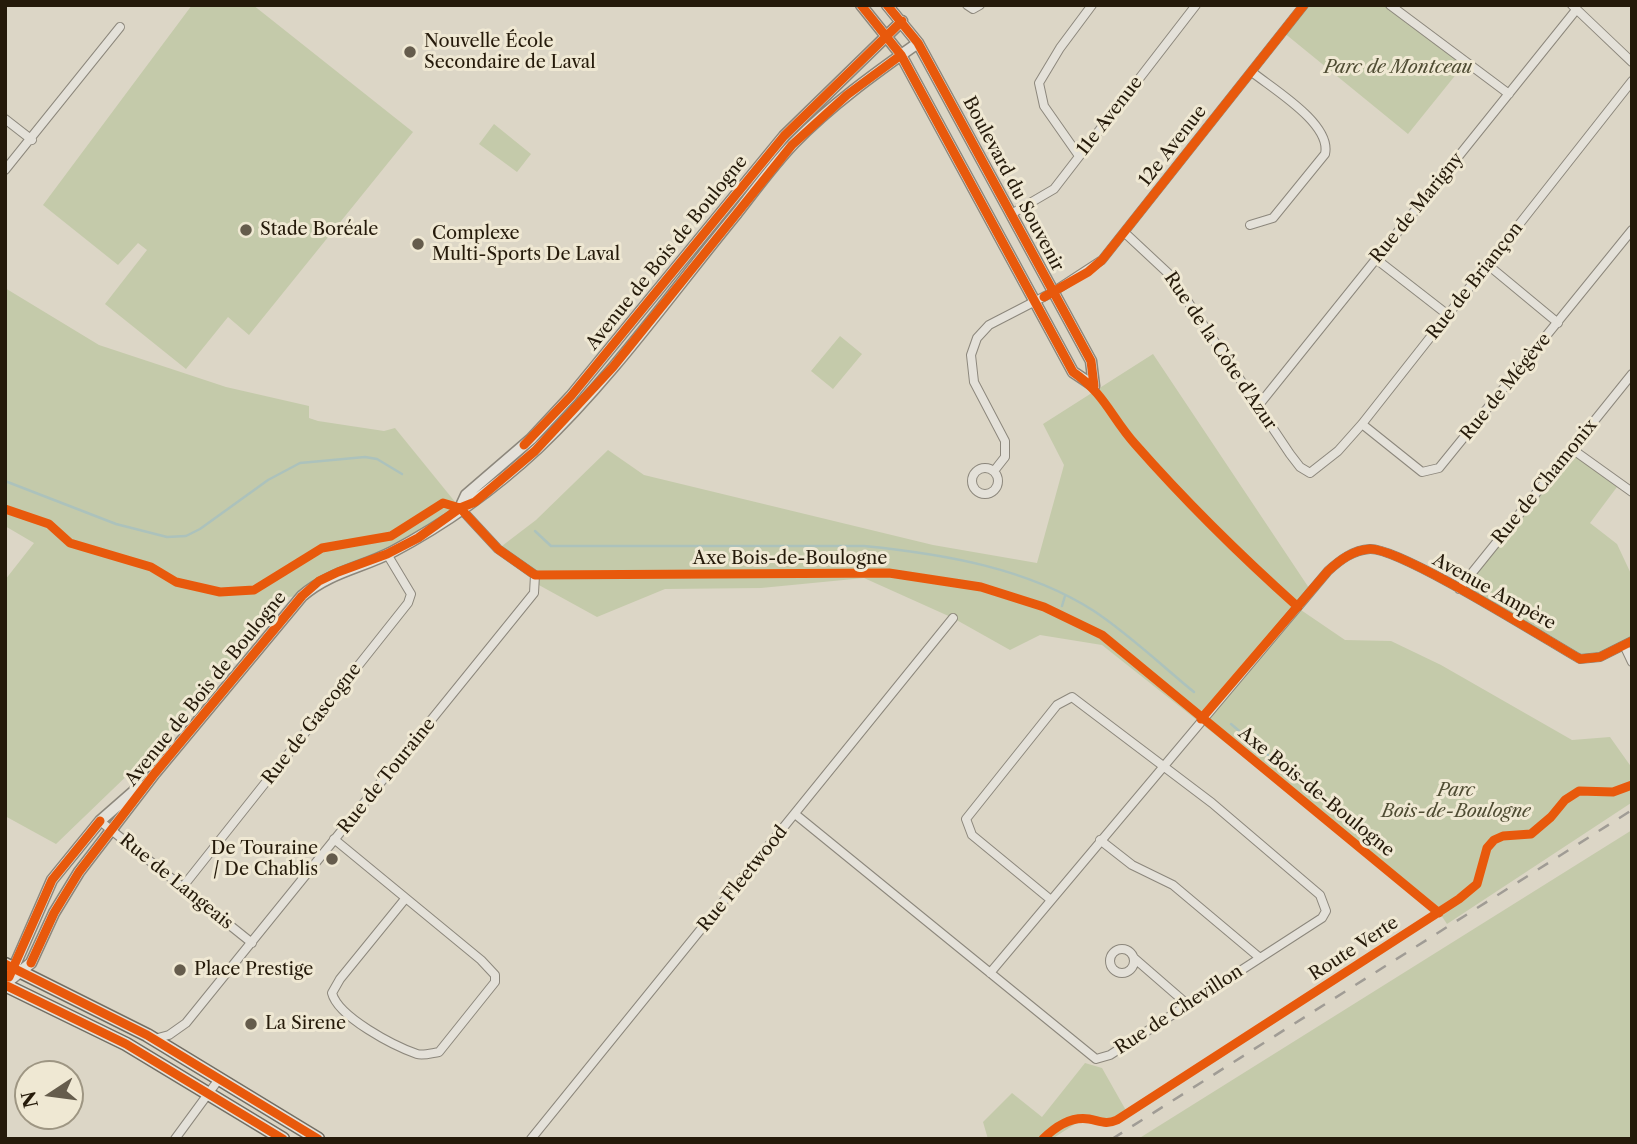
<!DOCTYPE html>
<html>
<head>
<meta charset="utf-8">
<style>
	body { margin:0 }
	#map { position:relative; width:1637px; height:1144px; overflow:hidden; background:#dcd6c6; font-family:"Libre Caslon Text",serif }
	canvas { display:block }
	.frame { position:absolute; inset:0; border:7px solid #251a0a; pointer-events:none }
	.north { position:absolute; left:14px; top:1060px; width:70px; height:70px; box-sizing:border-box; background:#efe8d3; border:2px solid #9e9683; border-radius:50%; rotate:257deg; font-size:19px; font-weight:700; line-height:28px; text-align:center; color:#251a0a }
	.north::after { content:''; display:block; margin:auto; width:24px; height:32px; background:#655c4c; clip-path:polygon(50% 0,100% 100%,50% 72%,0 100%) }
</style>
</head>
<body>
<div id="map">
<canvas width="1637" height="1144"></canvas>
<div class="frame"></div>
<div class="north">N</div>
</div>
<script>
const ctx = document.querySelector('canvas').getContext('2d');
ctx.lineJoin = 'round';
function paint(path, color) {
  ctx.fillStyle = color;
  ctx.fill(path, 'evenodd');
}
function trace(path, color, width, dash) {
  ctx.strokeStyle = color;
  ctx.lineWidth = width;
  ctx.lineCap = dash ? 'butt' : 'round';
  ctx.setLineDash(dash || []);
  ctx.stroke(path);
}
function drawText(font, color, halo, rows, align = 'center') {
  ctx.font = font + ' "Libre Caslon Text",serif';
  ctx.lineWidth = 6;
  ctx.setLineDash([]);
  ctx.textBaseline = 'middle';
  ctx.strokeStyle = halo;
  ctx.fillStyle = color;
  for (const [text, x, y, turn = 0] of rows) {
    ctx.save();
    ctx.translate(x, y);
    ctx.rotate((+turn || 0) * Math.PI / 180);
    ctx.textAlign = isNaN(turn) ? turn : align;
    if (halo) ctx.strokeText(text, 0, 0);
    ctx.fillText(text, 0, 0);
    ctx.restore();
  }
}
paint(new Path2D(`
	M192,5H253L413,132L249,335L228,317L186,369L105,304L147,250L138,243L118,265L43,205Z
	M1304,5H1390L1466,62L1408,134L1283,32Z
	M494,124L531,154L517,172L479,144Z
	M5,288L99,345L226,387L309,406V418L318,421L384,431L395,428L460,508L302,596L287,597L139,764L56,844L5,816V580L34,543L5,526Z
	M840,336L862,354L833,389L811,371Z
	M1153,354L1311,591L1298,608L1345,640L1391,641L1441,665L1572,740L1610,737L1632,768L1631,803L1447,924L1439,912L1102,645L1040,635L1010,650L953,618L864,578L761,588L665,589L597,617L537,584L535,575L498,549L536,520L608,450L644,475L933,545L1037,563L1064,465L1043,424Z
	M1572,449L1620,483L1590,523L1617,544L1632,576V641L1590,661L1459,589Z
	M1632,830V1139H1138Z
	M1085,1063L1102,1068L1128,1114L1108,1125L1078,1122L1052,1139H988L983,1122L1012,1093L1042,1117Z`), '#c4caaa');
trace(new Path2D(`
	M5,481L116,524L167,537L186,536L200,529L268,480L300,463L365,457L377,459L402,474
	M535,531L551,546H864C944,554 1027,568 1094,611C1130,635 1161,665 1194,692
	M1062,606L1065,596
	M1231,724L1301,783`), '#acc2bc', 2.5);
const minor = new Path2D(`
	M967,5L973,9L980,5
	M1390,5L1509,94
	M1572,5L1632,62
	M5,119L32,140
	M1079,156L1044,106L1039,83L1060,48L1092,5
	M5,170L120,27
	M1013,213L1054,189L1196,5
	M1250,225L1273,218L1325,154C1332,124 1273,89 1252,72
	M1125,233L1170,275L1290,454L1300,467L1310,473L1338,451L1362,424L1632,81
	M1376,259L1448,315
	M1488,265L1558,323
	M1258,406L1576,10
	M1362,424L1422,472L1439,468L1632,230
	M1572,449L1632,492
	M972 481a13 13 0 1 1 26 0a13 13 0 1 1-26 0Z
	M994,471L1005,457V441L974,382L971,355L977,338L989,325L1053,292L1102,260L1304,5
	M1459,589L1632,374
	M1624,645L1632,662
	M795,814L1096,1059L1110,1055L1322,918L1326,911L1320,895L1212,803L1072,697L1057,705L966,819L972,835L1051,900
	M100,821L252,943
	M334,839L481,960L495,975V982L439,1052C432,1053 423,1056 417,1054C394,1046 338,1017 332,993L340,979L405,899
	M1100,840L1132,865L1173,885L1260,958
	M181,889L408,603L411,594L387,554
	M1110 961a12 12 0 1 1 24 0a12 12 0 1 1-24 0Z
	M1134,958L1187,1004
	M990,973L1328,571C1340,560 1353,550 1370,549C1401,548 1545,639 1580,659L1600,657L1632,641
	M154,1039L169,1035L186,1023L534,593L535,575L498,549L460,508
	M175,1139L219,1079
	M531,1139L953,618`);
const tertiary = new Path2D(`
	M861,5L901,55L1073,372L1094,386
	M887,5L918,43L1091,361L1094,386
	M460,508L466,495L531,439L571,396L784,136L902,21
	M11,974L52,880L100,821L140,786
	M5,984L31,963L54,913L79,872L155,773L302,596C330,572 361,568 392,552C445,524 494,489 538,448C612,378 672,292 737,213C755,190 773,165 794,143C831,105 874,74 918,43`);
const secondary = new Path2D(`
	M5,964L147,1035L318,1139
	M5,985L126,1044L283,1139`);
trace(minor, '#8c877c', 10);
trace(tertiary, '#8c877c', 13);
trace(secondary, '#726e64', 15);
trace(minor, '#e4e1d9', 8);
trace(tertiary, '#e4e1d9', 10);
trace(secondary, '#e4e1d9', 12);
trace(new Path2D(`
	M1112,1139L1632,810`), '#a09c95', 2.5, [12, 12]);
trace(new Path2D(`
	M861,5L901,55L1073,372C1105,394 1111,417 1135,444C1186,502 1241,556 1298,607
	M887,5L918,43L1091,361L1094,386
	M1044,297L1088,272L1102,260L1304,5
	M524,445L571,396L784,136L902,21
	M460,508L498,549L535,575L889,573L981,587L1044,607L1102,635L1439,913
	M5,509L49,524L70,543L151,567L176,582L220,592L254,590L322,548L391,536L443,503L460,508
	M1201,719L1328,571C1340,560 1353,550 1370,549C1401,548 1545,639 1580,659L1600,657L1632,641
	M31,963L54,913L79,872L155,773L302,596L319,581L338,572L387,554L418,538L460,508L475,502L535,451L613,367L792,145L847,95L901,55
	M5,964L147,1035L318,1139
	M9,977L52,880L100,821
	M5,985L126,1044L283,1139
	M1043,1139C1055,1127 1071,1116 1089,1119C1100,1121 1106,1125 1117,1120L1459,899L1477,884L1487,848L1494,840L1503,836L1531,834L1551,817L1565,800L1579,791L1613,792L1632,785`), '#e8590c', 9);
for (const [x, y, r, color] of [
	[410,52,7,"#655c4c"],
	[246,230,7,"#655c4c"],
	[418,244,7,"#655c4c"],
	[332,859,7,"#655c4c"],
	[180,970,7,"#655c4c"],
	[251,1024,7,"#655c4c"]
]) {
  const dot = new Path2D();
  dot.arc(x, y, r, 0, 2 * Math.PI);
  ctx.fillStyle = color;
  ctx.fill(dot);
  trace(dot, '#efe8d3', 2.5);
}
drawText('18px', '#251a0a', '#efe8d3', [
	["Nouvelle École",424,42],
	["Secondaire de Laval",424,63],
	["Stade Boréale",260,230],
	["Complexe",432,234],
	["Multi-Sports De Laval",432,255],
	["De Touraine",318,849,"right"],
	["/ De Chablis",318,870,"right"],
	["Place Prestige",194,970],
	["La Sirene",265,1024]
], 'left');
drawText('italic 18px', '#4f4c33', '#efe8d3', [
	["Parc de Montceau",1398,68],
	["Parc",1456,791],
	["Bois-de-Boulogne",1456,812]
]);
drawText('18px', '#251a0a', '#efe8d3', [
	["11e Avenue",1110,116,-52],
	["12e Avenue",1173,146,-52],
	["Boulevard du Souvenir",1013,184,62],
	["Rue de Marigny",1417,208,-51],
	["Avenue de Bois de Boulogne",667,253,-51],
	["Rue de Briançon",1475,281,-52],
	["Rue de la Côte d'Azur",1220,351,56],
	["Rue de Mégève",1506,387,-51],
	["Rue de Chamonix",1545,482,-51],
	["Axe Bois-de-Boulogne",790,559],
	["Avenue Ampère",1494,592,29],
	["Avenue de Bois de Boulogne",206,689,-51],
	["Rue de Gascogne",312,724,-52],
	["Rue de Touraine",387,776,-51],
	["Axe Bois-de-Boulogne",1316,792,39],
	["Rue Fleetwood",743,879,-51],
	["Rue de Langeais",176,882,39],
	["Route Verte",1354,949,-33],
	["Rue de Chevillon",1179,1010,-33]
]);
</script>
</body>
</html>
